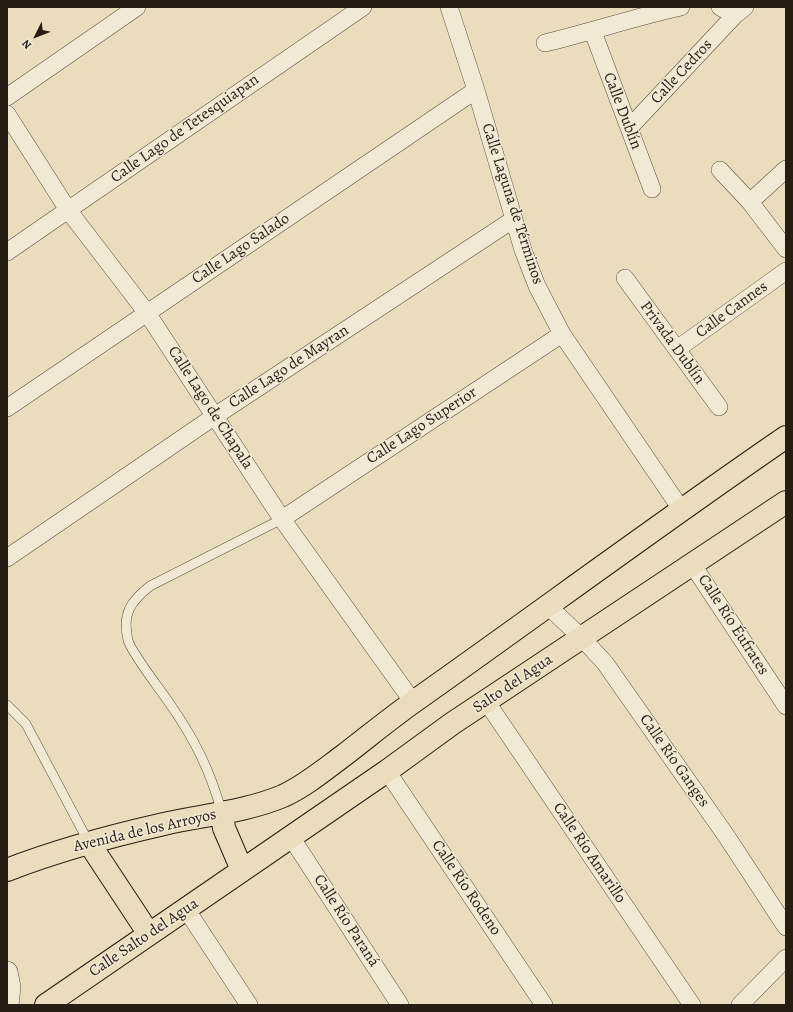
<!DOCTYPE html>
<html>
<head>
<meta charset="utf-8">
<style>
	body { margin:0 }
	#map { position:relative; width:793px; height:1012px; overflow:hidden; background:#eaddbd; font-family:Alegreya,serif }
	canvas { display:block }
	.frame { position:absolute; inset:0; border:8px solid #281d12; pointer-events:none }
	.north { position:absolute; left:16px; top:16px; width:40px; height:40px; -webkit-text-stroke:3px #f1e9d4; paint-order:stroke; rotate:228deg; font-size:11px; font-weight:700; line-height:16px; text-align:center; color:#281d12 }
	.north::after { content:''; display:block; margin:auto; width:14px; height:18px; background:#281d12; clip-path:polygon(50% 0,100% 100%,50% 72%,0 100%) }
</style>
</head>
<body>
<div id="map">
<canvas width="793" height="1012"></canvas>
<div class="frame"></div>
<div class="north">N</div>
</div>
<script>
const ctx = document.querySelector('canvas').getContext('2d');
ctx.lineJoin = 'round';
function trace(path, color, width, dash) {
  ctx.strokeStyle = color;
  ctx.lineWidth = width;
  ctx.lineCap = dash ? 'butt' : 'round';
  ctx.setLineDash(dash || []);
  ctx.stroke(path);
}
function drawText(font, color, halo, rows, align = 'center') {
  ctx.font = font + ' Alegreya,serif';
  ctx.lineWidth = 3;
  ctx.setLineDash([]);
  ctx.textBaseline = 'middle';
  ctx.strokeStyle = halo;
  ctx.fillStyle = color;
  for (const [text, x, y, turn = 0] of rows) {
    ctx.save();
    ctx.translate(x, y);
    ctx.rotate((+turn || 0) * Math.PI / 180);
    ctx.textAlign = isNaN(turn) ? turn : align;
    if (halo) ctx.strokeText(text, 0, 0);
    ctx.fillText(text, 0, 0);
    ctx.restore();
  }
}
const service = new Path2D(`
	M7,705L26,724L89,843
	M222,813C210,770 195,740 170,704C162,692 130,651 128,640C122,614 130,602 150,586L282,519`);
const minor = new Path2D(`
	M449,7L476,90L523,250L537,286L562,334L681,509
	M720,7L735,15
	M593,32L652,189
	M545,43C591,32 635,17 681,7
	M7,97L137,7
	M7,114L68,210L147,313L282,519L413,702
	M629,128L735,15L745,7
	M720,170L750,202L786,249
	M750,202L786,169
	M7,252L363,7
	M625,278L719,407
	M677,349L786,271
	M7,408L476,90
	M282,519L562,334
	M7,558L215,416L514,219
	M692,564L786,706
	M549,607L582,638L605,663L727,837L786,927
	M486,701L692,1005
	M387,771L544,1005
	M291,837L400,1005
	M186,909L249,1005
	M740,1005L786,958`);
const tertiary = new Path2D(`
	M7,972L10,987L8,1005`);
const primary = new Path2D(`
	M222,813L224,828L242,870
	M89,843L149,934
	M7,870C58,850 111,836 164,824C203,815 245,812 283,796C305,786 324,770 343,756C369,736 393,716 419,698C542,611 662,522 786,437
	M46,1005L387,771L453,723L786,502`);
trace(service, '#584d3d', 10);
trace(minor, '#584d3d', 18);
trace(tertiary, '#584d3d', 22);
trace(primary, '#281d12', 24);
trace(service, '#f1e9d4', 9);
trace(minor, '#f1e9d4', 17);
trace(tertiary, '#f1e9d4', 21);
trace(primary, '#eaddbd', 22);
drawText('16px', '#281d12', '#f1e9d4', [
	["Calle Cedros",682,72,-47],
	["Calle Dublín",622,111,69],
	["Calle Lago de Tetesquiapan",185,129,-35],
	["Calle Laguna de Términos",512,204,72],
	["Calle Lago Salado",241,249,-34],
	["Calle Cannes",732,310,-36],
	["Privada Dublín",672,343,54],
	["Calle Lago de Mayran",289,367,-33],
	["Calle Lago de Chapala",210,408,57],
	["Calle Lago Superior",422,426,-33],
	["Calle Río Éufrates",733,625,57],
	["Salto del Agua",513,684,-34],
	["Calle Río Ganges",674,761,55],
	["Avenida de los Arroyos",145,831,-13],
	["Calle Río Amarillo",589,853,56],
	["Calle Río Rodeno",466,888,56],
	["Calle Río Paraná",346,921,57],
	["Calle Salto del Agua",144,938,-34]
]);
</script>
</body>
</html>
